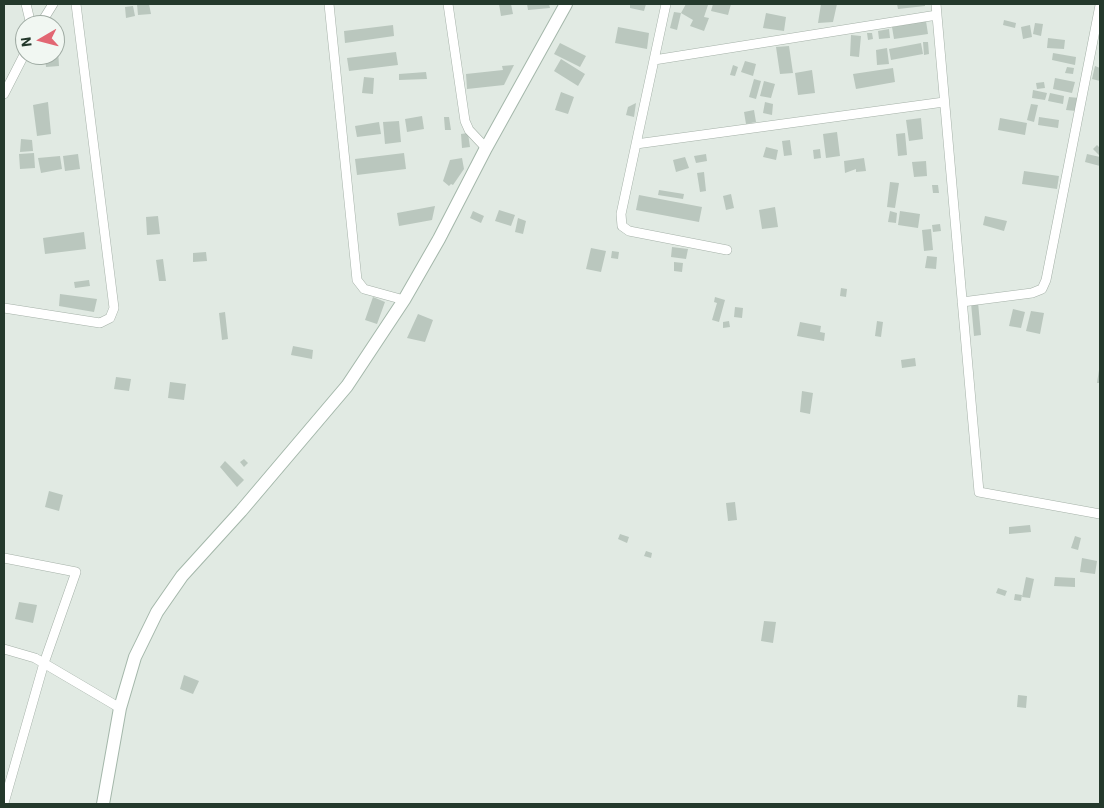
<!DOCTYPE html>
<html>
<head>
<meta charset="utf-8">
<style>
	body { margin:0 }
	#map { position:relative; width:1104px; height:808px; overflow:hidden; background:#e1eae3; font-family:"IBM Plex Sans",sans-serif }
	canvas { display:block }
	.frame { position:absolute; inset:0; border:5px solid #24392c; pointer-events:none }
	.north { position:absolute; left:15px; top:15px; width:50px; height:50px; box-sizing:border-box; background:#f1f7f2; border:1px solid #9faba3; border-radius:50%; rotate:262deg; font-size:14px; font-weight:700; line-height:20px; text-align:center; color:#24392c }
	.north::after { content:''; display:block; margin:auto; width:18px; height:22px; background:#e26773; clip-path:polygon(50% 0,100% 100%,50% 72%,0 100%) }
</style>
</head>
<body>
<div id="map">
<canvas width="1104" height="808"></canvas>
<div class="frame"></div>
<div class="north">N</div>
</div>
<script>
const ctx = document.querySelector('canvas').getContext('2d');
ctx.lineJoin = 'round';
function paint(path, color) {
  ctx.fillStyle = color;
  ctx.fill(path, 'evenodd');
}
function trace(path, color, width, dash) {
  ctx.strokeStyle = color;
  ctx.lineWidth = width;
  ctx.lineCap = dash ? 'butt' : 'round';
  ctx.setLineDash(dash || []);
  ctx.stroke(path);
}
paint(new Path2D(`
	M137,4H149L151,14L138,15Z
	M499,4H511L513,14L501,16Z
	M527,4H549L550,8L528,10Z
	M630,4H646L644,11L630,8Z
	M686,4L708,5L704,17L709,18L704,31L690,26L693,20L681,13Z
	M713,4H731L728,15L711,11Z
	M821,4H837L833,22L818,23Z
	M897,4H925V6L898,9Z
	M133,6L135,16L126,18L125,7Z
	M674,12L681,13L677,30L670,28Z
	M766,13L786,17L784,31L763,28Z
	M1004,20L1016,23L1015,28L1003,25Z
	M926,21L928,34L894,39L892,27Z
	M1035,23L1043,24L1041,36L1033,34Z
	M393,25L394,36L345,43L344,31Z
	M1030,25L1032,37L1023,39L1021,27Z
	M618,27L649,33L647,49L615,43Z
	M889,29L890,38L879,39L878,31Z
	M867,33H872L873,39L868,40Z
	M851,35L861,36L859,57L850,56Z
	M1048,38L1065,40L1064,49L1047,48Z
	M923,42H928L929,54L924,55Z
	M560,43L586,56L580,67L554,54Z
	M921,43L923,54L891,60L889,49Z
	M789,46L793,73L780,74L776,47Z
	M887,48L889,64L877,65L876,50Z
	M55,49H58L59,66L46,67L45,55H55Z
	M396,52L398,65L349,71L347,58Z
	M1053,53L1076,57L1075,65L1052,60Z
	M561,59L585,74L578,86L554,71Z
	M745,61L756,64L753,76L741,72Z
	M514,65L504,85L467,89L466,74L503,70L502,66Z
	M733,65L738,67L735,76L730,75Z
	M1095,66L1100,68V81L1092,79Z
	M1067,67L1074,68L1073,74L1065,73Z
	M893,68L895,82L856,89L853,74Z
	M812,70L815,93L798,95L795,73Z
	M426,72L427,79L399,80V74Z
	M364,77L374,78L373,94L362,93Z
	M1055,78L1075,82L1072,93L1053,89Z
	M754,79L761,81L756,99L749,97Z
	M764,81L775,84L771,98L760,96Z
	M1044,82L1045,88L1037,89L1036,83Z
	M1033,90L1047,93L1045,100L1032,98Z
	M561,92L574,97L568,114L555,110Z
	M1050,93L1064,96L1063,104L1048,101Z
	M1069,97L1079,98L1076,111L1066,110Z
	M48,102L51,134L37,136L33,105Z
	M765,102L773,104L772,115L763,113Z
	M636,103L634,117L626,115L628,107Z
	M1031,104L1038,105L1034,122L1027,120Z
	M754,110L756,122L746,124L744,112Z
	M422,116L424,129L407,132L405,119Z
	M444,117H449L451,130H445Z
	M1039,117L1059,120L1058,128L1038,125Z
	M921,118L923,139L909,141L906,120Z
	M1000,118L1027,123L1025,135L998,130Z
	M399,121L401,142L385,144L383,122Z
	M379,122L381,134L357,137L355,126Z
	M837,132L840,156L826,158L823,134Z
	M468,133L470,147L462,148L461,134Z
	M905,133L907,155L898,156L896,134Z
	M21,139L32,140L33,151L20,152Z
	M790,140L792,155L784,156L782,141Z
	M1097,145L1100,148L1099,155L1093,149Z
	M766,147L778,150L776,160L763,157Z
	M820,149L821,158L814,159L813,150Z
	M34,153L35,168L20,169L19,154Z
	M404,153L406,169L357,175L355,159Z
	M78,154L80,169L65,171L63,156Z
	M706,154L707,161L696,163L694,156Z
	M1087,154L1100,157V166L1085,162Z
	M60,156L62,169L41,173L38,158Z
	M685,157L689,168L676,172L673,160Z
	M462,158L464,169L453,185L451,184L449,186L443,181L450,160Z
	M864,158L866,171L856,172V169L845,173L844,161Z
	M926,161L927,176L914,177L912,162Z
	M1024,171L1059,176L1057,189L1022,184Z
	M704,172L706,191L700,192L697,173Z
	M890,182L899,183L895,208L887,207Z
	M932,185H938L939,193H933Z
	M659,190L684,194L683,199L658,195Z
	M731,194L734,208L726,210L723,196Z
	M639,195L702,207L699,222L636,210Z
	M435,206L432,220L399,226L397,213Z
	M775,207L778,227L762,229L759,210Z
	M499,210L515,215L511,226L495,221Z
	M473,211L484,216L481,223L470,218Z
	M890,211L897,213L896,223L888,222Z
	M900,211L920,214L918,228L898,225Z
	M158,216L160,234L147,235L146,217Z
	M985,216L1007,221L1004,231L983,225Z
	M518,218L526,221L523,234L515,232Z
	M940,224L941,231L933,232L932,225Z
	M931,229L933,250L924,251L922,230Z
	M84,232L86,249L45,254L43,238Z
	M672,247L688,249L686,259L671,257Z
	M591,248L606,251L601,272L586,269Z
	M612,251L619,252L618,259L611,258Z
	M206,252L207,261L193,262V253Z
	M927,256L937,257L936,269L925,268Z
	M163,259L166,281H159L156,260Z
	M674,262L683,263L682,272L674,271Z
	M89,280L90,286L75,288L74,282Z
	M841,288L847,289L846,297L840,296Z
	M60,294L97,299L94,312L59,306Z
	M373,297L385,302L377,324L365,320Z
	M715,297L725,300L719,322L712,320L717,303L714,302Z
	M978,302L981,335L974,336L971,303Z
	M735,307L743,308L742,318L734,317Z
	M1013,309L1025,312L1021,328L1009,326Z
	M1031,311L1044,313L1040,334L1026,331Z
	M225,312L228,339L222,340L219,313Z
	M418,314L433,320L425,342L407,338Z
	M729,321L730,327L723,328V322Z
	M877,321L883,322L881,337L875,336Z
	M800,322L821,326L820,332L825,333L824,341L797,336Z
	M293,346L313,350L312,359L291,355Z
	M915,358L916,366L902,368L901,360Z
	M1099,370H1100V383H1097Z
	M116,377L131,379L129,391L114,389Z
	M170,382L186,384L184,400L168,398Z
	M802,391L813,393L810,414L800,412Z
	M244,459L248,463L244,467L240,462Z
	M225,461L244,480L237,487L220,467Z
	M49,491L63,495L59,511L45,507Z
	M735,502L737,520L728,521L726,503Z
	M1030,525L1031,532L1009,534V527Z
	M620,534L629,537L627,543L618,539Z
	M1075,536L1081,538L1078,550L1071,548Z
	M646,551L652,553L651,558L644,556Z
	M1082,558L1097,561L1095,574L1080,572Z
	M1026,577L1034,579L1030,598L1022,597Z
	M1055,577L1075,578V587L1054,586Z
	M998,588L1007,591L1005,596L996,593Z
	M1015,594L1022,595L1021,601L1014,600Z
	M19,602L37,605L33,623L15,619Z
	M764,621L776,622L773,643L761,641Z
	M184,675L199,681L193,694L180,689Z
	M1018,695L1027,696L1026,708L1017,707Z`), '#bac7be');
const minor = new Path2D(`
	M26,4L31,25
	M329,4L357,280L364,289L404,300
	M448,4L465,121L469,130L486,148
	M666,4L621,214L622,226L629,231L727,250
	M936,4L979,492L1100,514
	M40,25L53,4
	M654,60L937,15
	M4,94L25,53
	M636,144L944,102
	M962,302L1032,293L1042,289L1046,280L1100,5
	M4,308L100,323L110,318L114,308L76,4
	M4,558L76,572L44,663L4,803
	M4,649L35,658L120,708`);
const secondary = new Path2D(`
	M103,804L120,708L135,657L157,612L182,576L241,511L347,386L404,300L439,239L486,148L566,4`);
trace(minor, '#a5b1a8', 10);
trace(secondary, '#a4b7aa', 14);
trace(minor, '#fff', 9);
trace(secondary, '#fff', 12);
</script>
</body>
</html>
